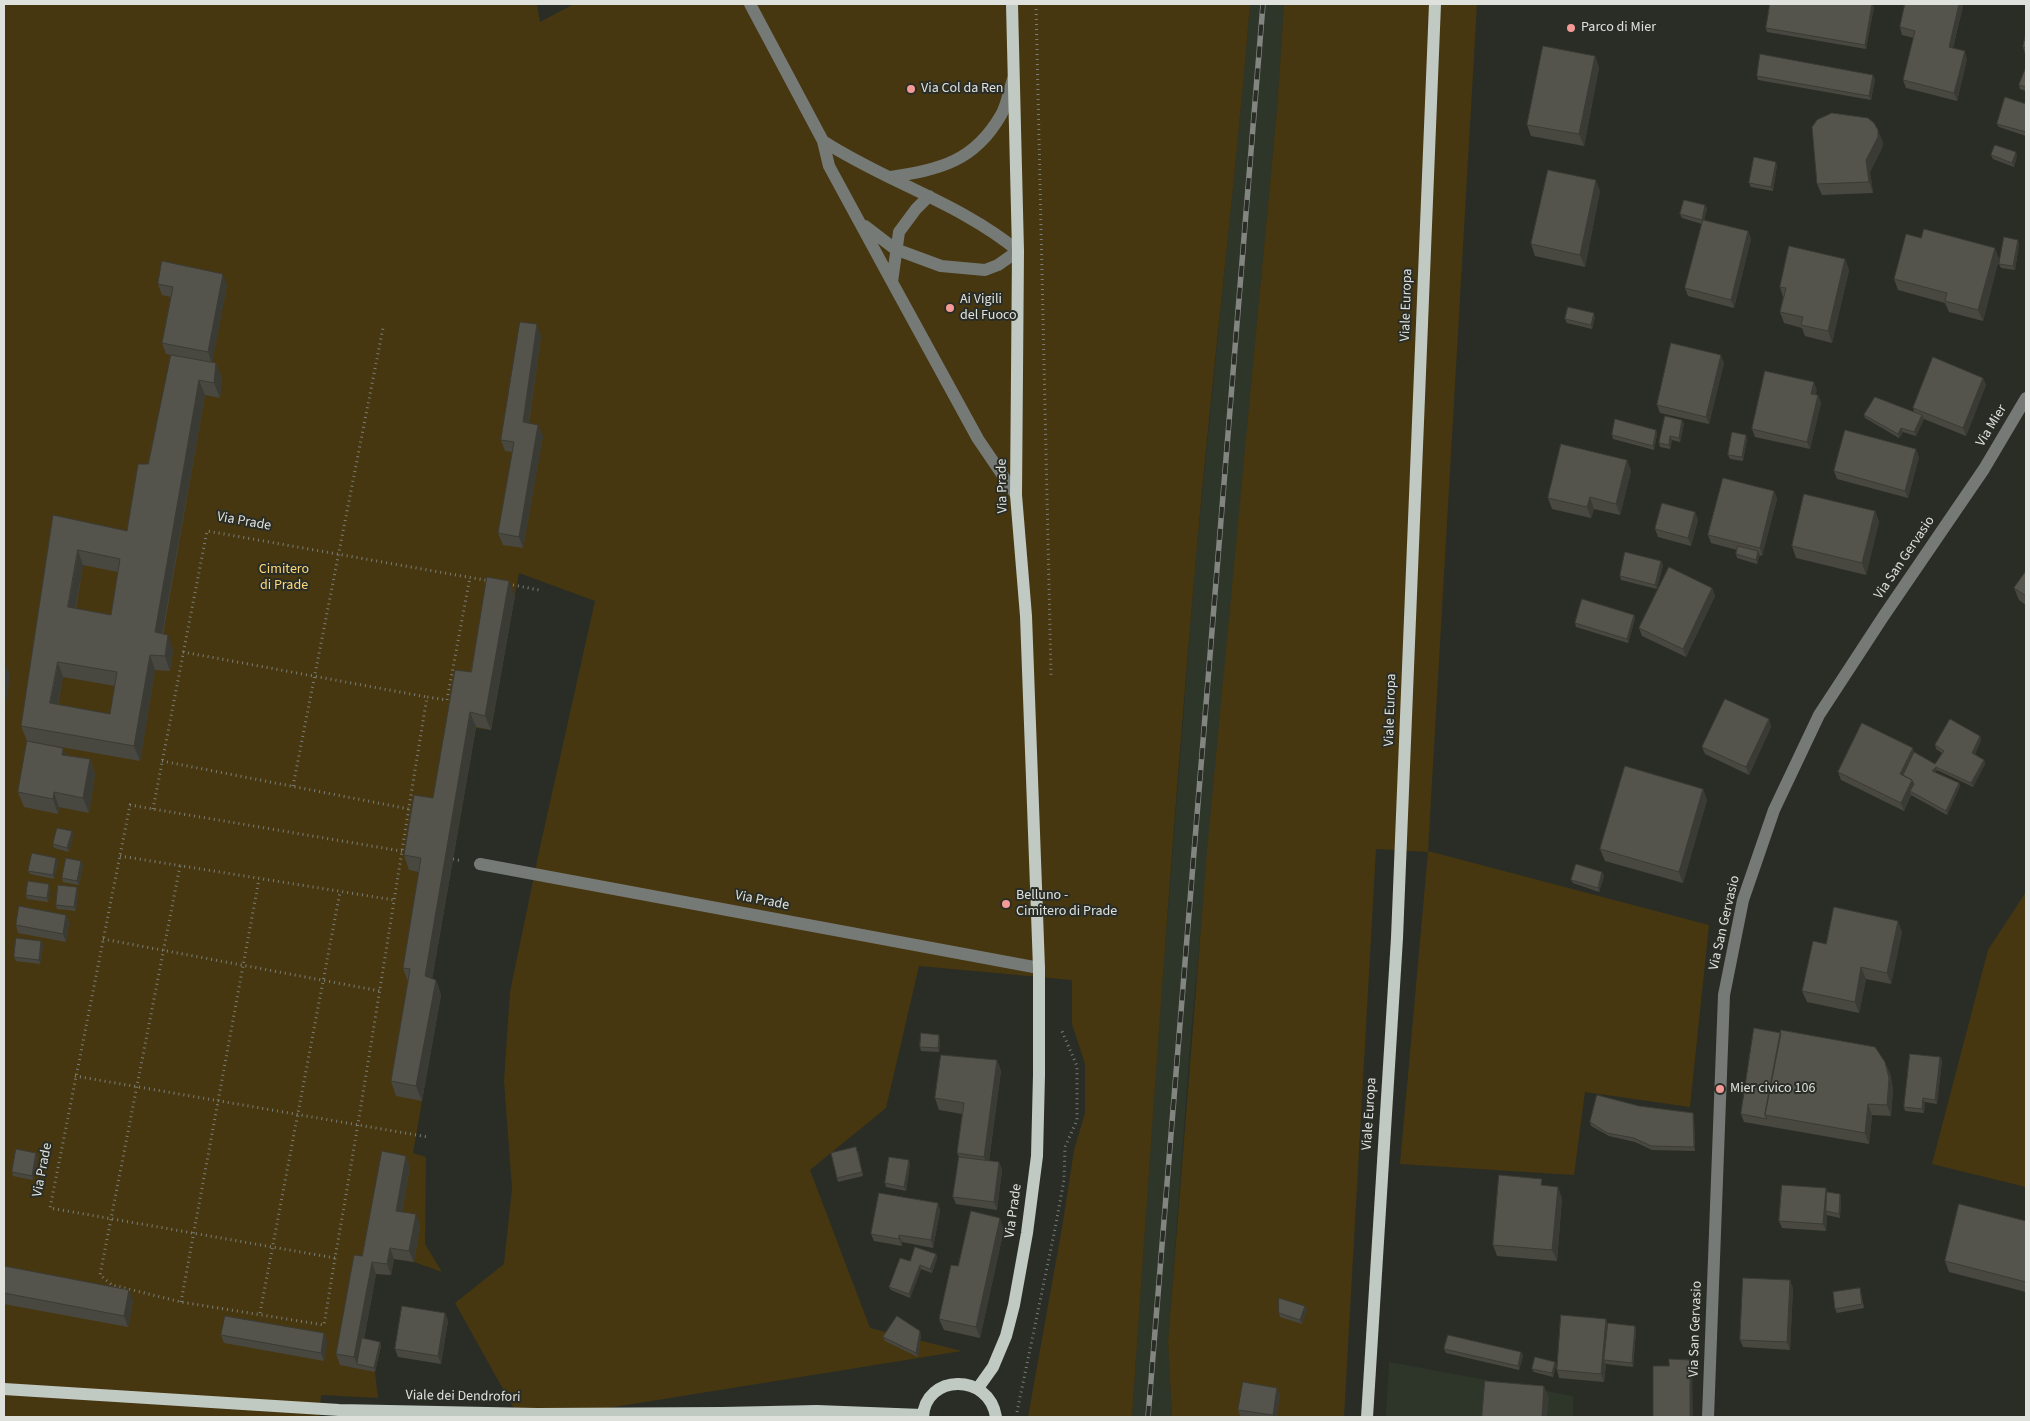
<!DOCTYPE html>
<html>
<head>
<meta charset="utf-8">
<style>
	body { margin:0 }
	#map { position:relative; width:2030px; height:1421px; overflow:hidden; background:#292d26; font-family:"Source Sans 3",sans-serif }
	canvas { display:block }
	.frame { position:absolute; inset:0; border:5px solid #dfe1dd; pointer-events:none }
</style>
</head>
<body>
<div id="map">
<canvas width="2030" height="1421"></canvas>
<div class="frame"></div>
</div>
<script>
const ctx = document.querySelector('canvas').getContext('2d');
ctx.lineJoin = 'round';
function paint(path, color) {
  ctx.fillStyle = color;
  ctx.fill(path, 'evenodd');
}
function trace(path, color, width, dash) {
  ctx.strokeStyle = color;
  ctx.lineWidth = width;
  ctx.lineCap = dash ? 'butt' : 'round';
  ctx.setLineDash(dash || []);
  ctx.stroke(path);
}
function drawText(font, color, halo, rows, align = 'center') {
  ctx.font = font + ' "Source Sans 3",sans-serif';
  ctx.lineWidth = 4;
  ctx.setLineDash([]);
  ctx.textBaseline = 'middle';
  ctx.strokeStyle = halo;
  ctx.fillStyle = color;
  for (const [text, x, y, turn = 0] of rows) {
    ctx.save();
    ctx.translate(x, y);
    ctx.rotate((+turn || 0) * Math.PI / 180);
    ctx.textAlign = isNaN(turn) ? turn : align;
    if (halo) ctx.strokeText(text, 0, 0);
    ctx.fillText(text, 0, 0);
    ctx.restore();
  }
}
paint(new Path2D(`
	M1250,4H1284L1277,110L1191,1033L1168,1342L1172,1417H1132L1158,1037L1196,555L1241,106Z
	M1389,1362L1573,1396V1417H1386Z`), '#2e3629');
paint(new Path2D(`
	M4,4H537L540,22L574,4H1250C1235,189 1212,373 1196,557C1171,844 1152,1130 1132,1417H1028L1063,1222L1074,1150L1085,1113V1064L1072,1024V980L919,966L886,1108L810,1170L870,1328L962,1351L552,1417L517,1414L455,1303L504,1264L512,1188L504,1081L510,992L540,847L595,601L519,573L491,730L476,728L430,991L422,1101L413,1153L426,1157L425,1244L442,1272L414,1262L394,1259L391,1275L376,1274L363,1342L381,1346L375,1372L378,1398L321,1395L319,1417H4Z
	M1284,4H1477L1428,851L1709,925L1690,1107L1585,1092L1574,1175L1400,1164L1428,852L1376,849L1344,1417H1172L1168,1342L1207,851L1277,110Z
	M2026,892V1187L1932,1164L1988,950Z`), '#463710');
trace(new Path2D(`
	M1036,4L1051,675
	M508,584L539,590
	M183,652L427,697
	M162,761L409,809
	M293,786L383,328
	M153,809L207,531L490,581
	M407,852L401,851L153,809L130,805L50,1208L335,1258C368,1071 396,884 427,697L447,700L470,577
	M120,856L394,900
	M453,859L462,861
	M180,866L100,1275L112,1285L181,1302L324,1325L335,1258
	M103,939L380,991
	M75,1076L428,1137
	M181,1302L259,879
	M260,1313L340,892
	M1017,1412L1055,1229L1064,1180L1065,1147L1077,1120V1066L1061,1029`), '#7a7e78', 3, [1, 4]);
trace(new Path2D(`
	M750,4L823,141L829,166L892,282L978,439L1016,495
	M823,141C886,182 960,203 1018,251L998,265L985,270L941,266L895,249L865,226
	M891,177C940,169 974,162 1001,115C1007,105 1009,90 1013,79
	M892,282L899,232L916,209L929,196
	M480,864L1039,968
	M1708,1417L1724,995L1743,900L1774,810L1819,715L1883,617L1984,469L2026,398`), '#767a77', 12);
trace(new Path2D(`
	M978,1388L993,1367L1006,1336L1014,1305L1027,1233L1037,1156L1039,1075V968L1026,616L1016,495L1018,251L1012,4
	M4,1389L339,1410L537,1414L722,1413L817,1411L922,1415
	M923,1417C925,1374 989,1372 996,1417
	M1367,1417L1397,938L1435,4`), '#c1c9c3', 12);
const rail = new Path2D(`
	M1148,1417L1263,4`);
trace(rail, '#828580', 5.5);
trace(rail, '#292d26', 4, [11]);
paint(new Path2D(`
	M1963,6L1953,48L1967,59L1957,101L1906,88L1903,80L1914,38L1902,35L1900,27Z
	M1874,7L1866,49L1767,32L1766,28Z
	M2026,33V54H2025L2023,47Z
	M1595,56L1599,68L1584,146L1531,136L1527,125Z
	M2026,68V91L2020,89L2019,85Z
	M1757,76L1875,79L1871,100L1758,80Z
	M2026,104V136L1999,127L1997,124Z
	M1883,142L1882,148L1870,172L1873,193L1822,195L1817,184Z
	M1991,155L2017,156L2014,167L1993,159Z
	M1777,165L1773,191L1751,187L1749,183Z
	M1600,191L1585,267L1535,256L1531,244Z
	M1705,205L1707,209L1704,220L1748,231L1751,239L1734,308L1688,296L1685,288L1702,224L1682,218L1680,214Z
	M2019,244L2015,270L2001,268L1999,264Z
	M1845,259L1849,270L1832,343L1805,336L1802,328L1784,323L1780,312L1783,297L1780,287Z
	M1999,259L1983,321L1949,312L1945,303L1898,290L1894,279Z
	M158,284L227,285L212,362L222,378L220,398L205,395L163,634L173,650L170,671L155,670L140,761L27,741L21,726L53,515L127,531L148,464L186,358L166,354L162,343L171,297L162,295ZM83,565L118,572L111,615L76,609ZM63,677L115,686L110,714L58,705Z
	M1595,317L1592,329L1567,323L1565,319Z
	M541,336L529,423L543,436L523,548L503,545L498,533L512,452L505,451L501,440Z
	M1724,363L1709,424L1660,413L1657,405Z
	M1983,378L1986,385L1966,436L1924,419L1916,436L1903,432L1899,438L1865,418L1864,415L1914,412L1913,408Z
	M1817,390L1815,395H1818L1821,403L1810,449L1755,437L1752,429Z
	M1682,420L1684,424L1680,442L1672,440L1670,449L1660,447L1659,443Z
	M1656,430L1657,434L1654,450L1613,439L1612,435Z
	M1746,435L1747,439L1743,461L1730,459L1728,455Z
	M1919,457L1908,498L1837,479L1834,471Z
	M1627,460L1631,471L1620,515L1594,509L1591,518L1552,509L1548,498Z
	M1774,491L1777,499L1762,556L1759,555L1757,564L1737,558L1736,554L1737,550L1711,543L1708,535Z
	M1875,511L1879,522L1866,575L1796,558L1792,546Z
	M1695,512L1698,520L1691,546L1658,537L1655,529Z
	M1661,561L1663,565L1657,589L1621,580L1620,576Z
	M2026,571V605L2019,600L2014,588Z
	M1712,588L1715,596L1686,657L1642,636L1639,628Z
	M515,595L491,730L476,727L432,979L436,980L441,995L422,1101L396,1096L391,1081L408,982L403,968L419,872L409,870L404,855L433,798L471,672Z
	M1634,615L1635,619L1628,643L1576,627L1575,623Z
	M1769,719L1771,727L1749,775L1705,754L1702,747Z
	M1980,736L1981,740L1975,754L1984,760L1985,764L1973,787L1937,770L1935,772L1959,783L1960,786L1947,815L1911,795L1904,811L1841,780L1838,772L1914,752L1935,764L1942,753L1936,749L1935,745Z
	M66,755L90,759L95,774L89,813L59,807L58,814L24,807L18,792Z
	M1703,789L1707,800L1683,883L1605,861L1600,849Z
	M72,831L73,835L69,852L54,848L53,844Z
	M56,858L58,862L54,879L30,874L28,871Z
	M81,861L83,865L79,885L63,882L62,878Z
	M1602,872L1604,876L1599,892L1573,883L1571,880Z
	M50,887L48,902L27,899L26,895Z
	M77,887L78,891L76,911L57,909L56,905Z
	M66,915L69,923L66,942L18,933L16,925Z
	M1902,932L1891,984L1866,979L1859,1013L1807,1002L1802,991L1826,944Z
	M41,941L43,945L40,964L16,961L14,957Z
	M940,1039L939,1052L921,1051L920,1047Z
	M1940,1057L1942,1061L1937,1104L1925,1102L1924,1113L1905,1111L1904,1107Z
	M997,1060L1001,1071L989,1161L999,1162L1002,1170L997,1210L956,1204L953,1197L959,1157L957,1153L962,1114L939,1110L935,1098Z
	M1890,1073L1893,1089L1891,1116L1872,1115L1869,1144L1744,1122L1741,1114Z
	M1639,1106L1693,1113L1694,1117L1695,1151L1652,1150L1635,1142L1609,1136L1591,1126L1590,1122Z
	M858,1151L863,1176L838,1182L837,1178Z
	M36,1153L38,1157L33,1180L13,1176L12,1172Z
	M910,1164L906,1191L886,1187L885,1183Z
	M410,1167L402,1212L420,1225L414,1262L394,1259L391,1275L376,1274L364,1339L380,1342L381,1346L375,1372L340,1365L336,1354L362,1256Z
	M1827,1192L1840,1194L1841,1198L1840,1218L1827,1215L1826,1231L1782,1228L1779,1221Z
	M1562,1198L1557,1261L1497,1256L1493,1245Z
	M938,1203L940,1211L933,1248L902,1242V1246L874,1241L871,1234Z
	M2026,1221V1292L1949,1272L1945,1261Z
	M1004,1229L980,1338L944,1330L939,1319Z
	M936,1254L937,1258L932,1273L921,1269L910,1298L891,1290L889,1287L910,1261Z
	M4,1266L133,1301L128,1327L4,1304Z
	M1793,1288L1790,1350L1743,1347L1740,1340Z
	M1860,1288L1864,1308L1837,1313L1835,1309Z
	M1305,1306L1307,1310L1302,1324L1280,1317L1279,1313Z
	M445,1313L448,1321L441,1364L398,1357L395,1349Z
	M1608,1323L1635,1326L1636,1330L1633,1367L1606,1364L1604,1382L1559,1378L1557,1370Z
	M221,1335L327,1341L324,1361L224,1343Z
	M921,1335L918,1357L885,1341L883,1337Z
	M1444,1349L1521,1352L1523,1356L1519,1370L1446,1353Z
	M1555,1362L1556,1365L1553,1377L1534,1372L1532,1369Z
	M1277,1388L1280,1396L1276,1417H1241L1238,1410Z`), '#484841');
paint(new Path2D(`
	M1872,4L1874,7L1866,49L1865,45Z
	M1959,4H1962L1963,6L1951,55L1949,47Z
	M1965,51L1967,59L1957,101L1954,93Z
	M1595,56L1599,68L1584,146L1579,134Z
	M1873,75L1875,79L1871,100L1869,96Z
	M1878,130L1883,142L1882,148L1870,172L1873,193L1869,182L1866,160Z
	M2016,152L2017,156L2014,167L2012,163Z
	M1776,162L1777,165L1773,191L1771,187Z
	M1596,180L1600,191L1585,267L1580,255Z
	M1705,205L1707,209L1703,224L1702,220Z
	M1748,231L1751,239L1734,308L1731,300Z
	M2018,240L2019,244L2015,270L2013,266Z
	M1995,248L1999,259L1983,321L1978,310Z
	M1845,259L1849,270L1832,343L1828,331Z
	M223,274L227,285L212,363L208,352Z
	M1594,313L1595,317L1592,329L1591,325Z
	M537,324L541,336L527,434L523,422Z
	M1721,355L1724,363L1709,424L1706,417Z
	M216,363L222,378L220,398L214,383Z
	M1983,378L1986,385L1966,436L1963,428Z
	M199,380L205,395L160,646L155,632Z
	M1814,382L1817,390L1814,402L1811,394Z
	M1818,395L1821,403L1810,449L1807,442Z
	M1922,415L1924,419L1916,436L1914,432Z
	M1682,420L1684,424L1680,442L1679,438Z
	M538,425L543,436L523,548L519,537Z
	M1901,428L1903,432L1899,438L1898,434Z
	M1656,430L1657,434L1654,450L1653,446Z
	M1746,435L1747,439L1743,461L1742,457Z
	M1670,436L1672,440L1670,449L1669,445Z
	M1916,449L1919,457L1908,498L1905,491Z
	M1627,460L1631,471L1620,515L1616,504Z
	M1774,491L1777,499L1762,556L1760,548Z
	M1590,497L1594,509L1591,518L1587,507Z
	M1875,511L1879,522L1866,575L1862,563Z
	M1695,512L1698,520L1691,546L1688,538Z
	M78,550L83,565L73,622L68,607Z
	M1758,551L1760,555L1757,564L1756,560Z
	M1661,561L1663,565L1657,589L1655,585Z
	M509,581L515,595L491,730L485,716Z
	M1712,588L1715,596L1686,657L1683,649Z
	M1634,615L1635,619L1628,643L1627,639Z
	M168,635L173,650L170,671L165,656Z
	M150,655L155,670L140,761L134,746Z
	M5,662L10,676L4,715V668Z
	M58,662L63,677L55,718L50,703Z
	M470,712L476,727L430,991L425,976Z
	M1769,719L1771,727L1749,775L1746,767Z
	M1980,736L1981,740L1974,757L1972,753Z
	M63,748L69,763L62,755Z
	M1913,748L1915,756L1904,779L1900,774Z
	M90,759L95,774L89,813L83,798Z
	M1984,760L1985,764L1973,787L1971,783Z
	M1936,767L1937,770L1933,774L1932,771Z
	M1912,780L1915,788L1910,791L1911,795L1904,811L1901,803Z
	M1959,783L1960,786L1947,815L1946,811Z
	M1703,789L1707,800L1683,883L1679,872Z
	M54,792L59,807L58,814L53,799Z
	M72,831L73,835L69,852L67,848Z
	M56,858L58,862L54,879L53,875Z
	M81,861L83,865L79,885L77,881Z
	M1602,872L1604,876L1599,892L1598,888Z
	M49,884L50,887L48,902L47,898Z
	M77,887L78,891L76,911L74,907Z
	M66,915L69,923L66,942L63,934Z
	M1898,921L1902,932L1891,984L1887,973Z
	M41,941L43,945L40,964L39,960Z
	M1861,967L1866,979L1859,1013L1855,1002Z
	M436,980L441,995L422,1101L416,1086Z
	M939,1035L940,1039L939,1052L938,1048Z
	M1940,1057L1942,1061L1937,1104L1935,1100Z
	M997,1060L1001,1071L988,1168L984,1157Z
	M1885,1062L1890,1073L1893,1089L1891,1116L1887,1105Z
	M1923,1098L1925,1102L1924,1113L1922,1109Z
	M1868,1104L1872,1115L1869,1144L1865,1133Z
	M1693,1113L1694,1117L1695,1151L1694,1147Z
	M36,1153L38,1157L33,1180L32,1176Z
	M406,1156L410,1167L400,1223L396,1211Z
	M909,1160L910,1164L906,1191L904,1187Z
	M999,1162L1002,1170L997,1210L994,1202Z
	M4,1174L5,1178L4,1186Z
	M1558,1187L1562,1198L1557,1261L1552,1250Z
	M1826,1188L1829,1196L1826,1211L1827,1215L1826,1231L1823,1224Z
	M1840,1194L1841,1198L1840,1218L1839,1214Z
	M938,1203L940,1211L933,1248L931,1240Z
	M416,1214L420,1225L414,1262L409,1251Z
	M1000,1218L1004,1229L980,1338L976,1327Z
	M899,1235L902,1242V1246L899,1239Z
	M390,1248L394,1259L391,1275L387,1264Z
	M936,1254L937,1258L932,1273L930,1269Z
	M372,1262L376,1274L359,1365L357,1364L354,1357Z
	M920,1265L921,1269L910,1298L909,1294Z
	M1790,1280L1793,1288L1790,1350L1787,1342Z
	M129,1290L133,1301L128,1327L124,1316Z
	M1305,1306L1307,1310L1302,1324L1300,1320Z
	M445,1313L448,1321L441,1364L438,1356Z
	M1606,1319L1609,1327L1604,1360L1606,1364L1604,1382L1601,1374Z
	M1635,1326L1636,1330L1633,1367L1632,1363Z
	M920,1331L921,1335L918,1357L916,1353Z
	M324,1333L327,1341L324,1361L321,1353Z
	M380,1342L381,1346L375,1372L374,1368Z
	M1521,1352L1523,1356L1519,1370L1518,1366Z
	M1690,1360L1692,1367L1693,1417H1690Z
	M1555,1362L1556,1365L1553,1377L1552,1373Z
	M1544,1386L1549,1397L1547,1417H1542Z
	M1277,1388L1280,1396L1276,1417H1273V1415Z`), '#3b3b35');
const building = new Path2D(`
	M1770,4H1872L1865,45L1766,28Z
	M1905,4H1959L1949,47L1965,51L1954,93L1903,80L1915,31L1900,27Z
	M2026,33V48L2023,47Z
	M1543,46L1595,56L1579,134L1527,125Z
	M1760,54L1873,75L1869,96L1757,76Z
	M2026,67V87L2019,85Z
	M2005,97L2026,104V132L1997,124Z
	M1832,113L1868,118L1874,123L1878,130V137L1866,160L1869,182L1817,184L1812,127L1817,120Z
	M1995,145L2016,152L2012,163L1991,155Z
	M1754,157L1776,162L1771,187L1749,183Z
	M1548,170L1596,180L1580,255L1531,244Z
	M1684,200L1705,205L1702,220L1680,214Z
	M1703,220L1748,231L1731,300L1685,288Z
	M1924,229L1995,248L1978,310L1945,301L1947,293L1894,279L1906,234L1921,238Z
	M2004,237L2018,240L2013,266L1999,264Z
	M1789,246L1845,259L1828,331L1801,325L1803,317L1780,312L1786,288L1780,287Z
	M162,261L223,274L208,352L162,343L173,287L158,284Z
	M1568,307L1594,313L1591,325L1565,319Z
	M520,322L537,324L523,422L538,425L519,537L498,533L514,442L501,440Z
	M1671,343L1721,355L1706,417L1657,405Z
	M171,355L216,363L214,383L199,380L155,632L168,635L165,656L150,655L134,746L21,726L53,515L127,531L138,464H148ZM78,550L120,559L111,615L68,607ZM58,662L117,672L110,714L50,703Z
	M1933,357L1983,378L1963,428L1913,408Z
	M1765,371L1814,382L1811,394L1818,395L1807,442L1752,429Z
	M1875,397L1922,415L1914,432L1901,428L1898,434L1864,415Z
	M1665,416L1682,420L1679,438L1670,436L1669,445L1659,443Z
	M1615,419L1656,430L1653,446L1612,435Z
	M1845,430L1916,449L1905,491L1834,471Z
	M1732,432L1746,435L1742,457L1728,455Z
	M1561,444L1627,460L1616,504L1590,497L1587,507L1548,498Z
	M1723,478L1774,491L1760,548L1708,535Z
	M1804,494L1875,511L1862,563L1792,546Z
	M1662,503L1695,512L1688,538L1655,529Z
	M1738,546L1758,551L1756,560L1736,554Z
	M1625,552L1661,561L1655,585L1620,576Z
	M1669,567L1712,588L1683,649L1639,628Z
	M2026,571V596L2014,588Z
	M487,577L509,581L485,716L470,712L425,976L436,980L416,1086L391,1081L410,969L403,968L421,858L404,855L414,795L433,798L455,670L471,672Z
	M1582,599L1634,615L1627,639L1575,623Z
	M1725,699L1769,719L1746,767L1702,747Z
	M1950,719L1980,736L1972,753L1984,760L1971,783L1936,767L1932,771L1959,783L1946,811L1910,791L1914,784L1912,780L1903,775L1914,752L1935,764L1944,751L1935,745Z
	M1862,723L1913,748L1900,774L1912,780L1901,803L1838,772Z
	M27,741L63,748L62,755L90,759L83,798L54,792L53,799L18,792Z
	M1625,766L1703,789L1679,872L1600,849Z
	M57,828L72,831L67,848L53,844Z
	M32,853L56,858L53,875L28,871Z
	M66,858L81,861L77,881L62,878Z
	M1576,864L1602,872L1598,888L1571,880Z
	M28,881L49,884L47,898L26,895Z
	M58,885L77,887L74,907L56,905Z
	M19,906L66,915L63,934L16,925Z
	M1834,907L1898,921L1887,973L1861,967L1855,1002L1802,991L1813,941L1826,944Z
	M16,938L41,941L39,960L14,957Z
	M1754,1028L1781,1033L1765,1115L1767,1119L1741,1114Z
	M1781,1030L1875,1047L1885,1062L1889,1078L1887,1105L1868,1104L1865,1133L1765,1115Z
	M921,1033L939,1035L938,1048L920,1047Z
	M1910,1054L1940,1057L1935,1100L1923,1098L1922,1109L1904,1107Z
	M941,1055L997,1060L984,1157L957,1153L964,1103L935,1098Z
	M1597,1095L1639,1106L1693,1113L1694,1147L1651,1146L1634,1138L1607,1133L1590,1122Z
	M856,1147L862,1172L837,1178L831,1153Z
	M16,1149L36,1153L32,1176L12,1172Z
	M382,1151L406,1156L396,1211L416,1214L409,1251L390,1248L387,1264L372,1262L354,1357L336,1354L354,1255L362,1256Z
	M889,1157L909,1160L904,1187L885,1183Z
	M959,1157L999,1162L994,1202L953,1197Z
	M1499,1175L1542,1179L1541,1185L1558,1187L1552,1250L1493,1245Z
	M1782,1185L1826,1188L1823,1224L1779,1221Z
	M1827,1192L1840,1194L1839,1214L1826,1211Z
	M879,1193L938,1203L931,1240L899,1235V1239L871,1234Z
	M1959,1204L2026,1221V1282L1945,1261Z
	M971,1211L1000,1218L976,1327L939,1319L951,1265L958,1266Z
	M915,1247L936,1254L930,1269L920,1265L909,1294L889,1287L900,1258L910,1261Z
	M4,1266L129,1290L124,1316L4,1293Z
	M1743,1278L1790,1280L1787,1342L1740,1340Z
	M1860,1288L1862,1304L1835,1309L1833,1292Z
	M1279,1298L1305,1306L1300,1320L1279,1313Z
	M402,1306L445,1313L438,1356L395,1349Z
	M1561,1315L1606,1319L1601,1374L1557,1370Z
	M225,1316L324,1333L321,1353L221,1335Z
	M897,1316L920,1331L916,1353L883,1337Z
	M1608,1323L1635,1326L1632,1363L1604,1360Z
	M1448,1335L1521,1352L1518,1366L1444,1349Z
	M362,1338L380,1342L374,1368L357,1364Z
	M1535,1357L1555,1362L1552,1373L1532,1369Z
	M1669,1359L1690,1360V1417H1653V1366H1669Z
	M1485,1381L1544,1386L1542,1417H1482Z
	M1243,1382L1277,1388L1273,1415L1238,1410Z`);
paint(building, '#54544c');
trace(building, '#3b3b35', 1);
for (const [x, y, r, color] of [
	[1571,28,5,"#f59b97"],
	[911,89,5,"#f59b97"],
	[950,308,5,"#f59b97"],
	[1006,904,5,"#f59b97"],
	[1720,1089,5,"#f59b97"]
]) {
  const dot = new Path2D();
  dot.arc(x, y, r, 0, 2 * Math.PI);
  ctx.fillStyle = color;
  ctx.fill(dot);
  trace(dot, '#292d26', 2);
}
drawText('14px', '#dfe1dd', '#292d26', [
	["Parco di Mier",1581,28],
	["Via Col da Ren",921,89],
	["Ai Vigili",960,300],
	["del Fuoco",960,316],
	["Belluno -",1016,896],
	["Cimitero di Prade",1016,912],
	["Mier civico 106",1730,1089]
], 'left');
drawText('14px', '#dfe1dd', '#292d26', [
	["Viale Europa",1407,305,-88],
	["Via Mier",1992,426,-59],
	["Via Prade",1003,486,-91],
	["Via Prade",244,522,10],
	["Via San Gervasio",1905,558,-56],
	["Viale Europa",1391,710,-88],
	["Via Prade",762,901,11],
	["Via San Gervasio",1725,923,-77],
	["Viale Europa",1370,1114,-86],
	["Via Prade",43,1170,-79],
	["Via Prade",1014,1211,-82],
	["Via San Gervasio",1696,1329,-88],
	["Viale dei Dendrofori",463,1397,1]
]);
drawText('14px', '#fed97b', '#292d26', [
	["Cimitero",284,570],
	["di Prade",284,586]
]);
</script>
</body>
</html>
